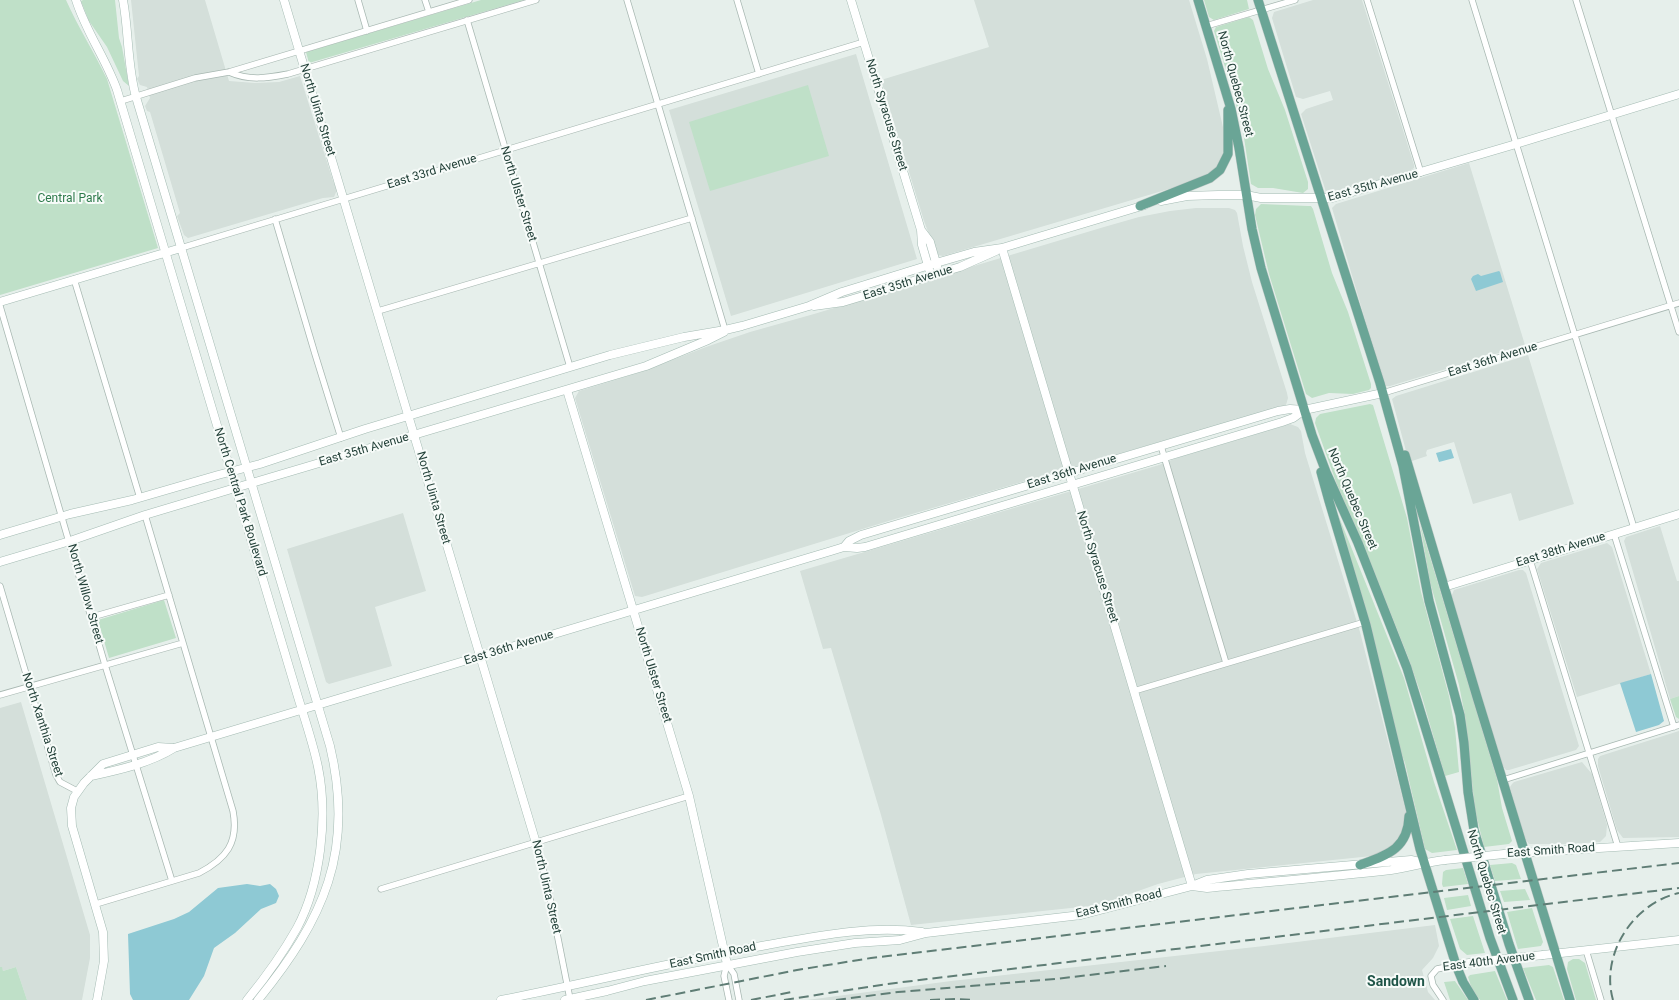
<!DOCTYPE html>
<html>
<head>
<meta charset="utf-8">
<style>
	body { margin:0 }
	canvas { display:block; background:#e6efeb }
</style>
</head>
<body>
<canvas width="1679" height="1000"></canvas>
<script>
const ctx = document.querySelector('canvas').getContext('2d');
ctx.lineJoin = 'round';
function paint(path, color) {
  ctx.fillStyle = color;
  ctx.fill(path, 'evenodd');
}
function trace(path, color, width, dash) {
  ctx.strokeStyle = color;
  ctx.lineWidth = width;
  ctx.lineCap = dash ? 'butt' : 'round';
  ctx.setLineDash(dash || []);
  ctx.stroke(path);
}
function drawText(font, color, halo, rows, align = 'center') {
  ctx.font = font + ' Roboto,sans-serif';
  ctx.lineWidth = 4;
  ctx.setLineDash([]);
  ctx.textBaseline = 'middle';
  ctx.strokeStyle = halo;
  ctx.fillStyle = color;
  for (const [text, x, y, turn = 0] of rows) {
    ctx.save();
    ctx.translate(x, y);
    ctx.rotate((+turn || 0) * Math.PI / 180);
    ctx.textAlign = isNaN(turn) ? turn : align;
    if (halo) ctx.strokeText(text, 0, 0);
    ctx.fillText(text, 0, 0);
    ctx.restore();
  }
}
paint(new Path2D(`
	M131,0H205L229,81L255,83L279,82L300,76L333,181L337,190L334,197L323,198L188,238L184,235L177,216L180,213L150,112L147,111L145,106L150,98L147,87L140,85L137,79L139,76Z
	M974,0H1189L1207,59L1226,140L1224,160L1206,178L943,256L937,255L924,221L881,80L989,47Z
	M1313,0H1362L1414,165V168L1411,170L1336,193L1326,192L1301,114L1306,109L1333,100L1330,91L1303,99L1296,97L1272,18L1274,12Z
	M856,54L917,259L731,316L669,110Z
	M1469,163L1525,345L1390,386H1386L1367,326L1332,208L1336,204Z
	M1196,208H1229L1235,210L1237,213L1243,246L1252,282L1287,393L1288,398L1286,405L895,519L642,597L635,596L575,398L579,391L641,372L706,347L750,332L814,314L1104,227L1139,217L1170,211Z
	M1528,355L1574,504L1519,521L1511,493L1473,504L1454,442L1427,450L1426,453L1427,456L1409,462L1392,399L1396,396Z
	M1290,424L1298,427L1301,431L1305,453L1360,632L1406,812V820L1401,840L1380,854L1372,856L1196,874L1158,884L1099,905L911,925L881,815L831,648L823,649L800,571L1085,487L1159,465L1177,458Z
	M403,513L426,591L375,607L392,666L329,684L326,682L287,549Z
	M1660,526L1677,581H1679V696L1670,699L1624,541L1626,537Z
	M1607,543L1612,547L1651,674L1577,697L1537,569L1541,563Z
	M1519,570H1523L1526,573L1579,746L1576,750L1509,770H1506L1502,765L1451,597L1454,590Z
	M21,702L90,935V958L82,1000H27L16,967L3,971L2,968L0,967V708Z
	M1679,731V837L1623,838L1617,830L1598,766V759L1600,756Z
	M1582,762L1592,774L1607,825L1606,836L1600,842L1568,844H1529L1526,840L1518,816L1510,787L1512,784L1514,782Z
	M1435,925L1439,946L1433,958L1422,970L1428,992L1435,1000H807L951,981L1264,946Z`), '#d4dfda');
paint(new Path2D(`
	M0,0H66C78,27 94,52 107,79L158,248L0,295Z
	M83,0H115L119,38L122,47L129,86L123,81L107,47L89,21L81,1Z
	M481,0H524L309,63L306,52Z
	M1204,0H1247L1249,9L1214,20L1209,17Z
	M1249,17L1253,20L1268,69L1285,110L1308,182V189L1303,193L1273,188H1258L1251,184L1243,131L1233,93L1214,31L1216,27Z
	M808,85L829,156L710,191L689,122Z
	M1261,204L1308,206H1311L1313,209L1332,273L1348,312L1371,384V388L1369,390L1353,394L1329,393L1312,398L1306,394L1269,274L1255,215L1256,209Z
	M1370,404L1373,405L1407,518L1421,592L1449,696L1455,728L1459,772L1445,776L1422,697L1408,657L1369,559L1336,482L1315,423L1316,418L1320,414Z
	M1337,512L1404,678L1434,782L1457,850L1432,853L1425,849L1405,763L1394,733L1334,513Z
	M1420,524L1497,779L1502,808L1512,841L1509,844L1484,847L1475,810L1465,716L1459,685L1430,582Z
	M164,600L176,638L109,658L98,620Z
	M1679,696V719L1676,717L1670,699Z
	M1512,863L1516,865L1521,879L1495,881L1490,865Z
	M1463,868L1468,884L1443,887L1442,884L1443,872L1446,870Z
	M1525,889L1530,900L1504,902L1500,891Z
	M1468,895L1471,906L1447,910L1444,898Z
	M1532,908L1543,942L1541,946L1518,949L1507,912Z
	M1473,916L1485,953L1467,955L1460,949L1450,919Z
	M1573,959H1579L1585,963L1596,1000H1576L1567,969L1568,962Z
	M1549,965L1553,967L1564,1000H1536L1523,968Z
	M0,967H2L3,971L16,967L27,1000H0Z
	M1495,971L1507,1000H1480L1472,989L1468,977L1470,975Z
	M1455,981L1468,1000H1450L1444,982Z`), '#bfe0c8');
paint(new Path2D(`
	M1499,271L1500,272L1503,282L1476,291L1471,279L1473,276L1478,274L1481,276Z
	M1451,449L1454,458L1439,462L1436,453Z
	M1651,674L1664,721L1659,725L1636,732L1620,683Z
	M247,884L260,886L270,884L276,889L279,896L276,903L261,909L235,933L214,948L204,976L189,1000H133L130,994L128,934L174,919L189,912L218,888Z`), '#8ec9d4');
const street = new Path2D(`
	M358,0L367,31
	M425,0L429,12
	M627,0L725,330
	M737,0L759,74
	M1367,0L1421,173
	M1472,0L1634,528
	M1576,0L1679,332
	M467,20L570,367
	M1206,26L1295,0
	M229,72C249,81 267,78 288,74L536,0
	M121,101L195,78L229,72L469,0
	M275,219L315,354L341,438
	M181,248L864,42
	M74,279L140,498
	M0,306L105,665L172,881
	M378,311L692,218
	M1383,393L1679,303
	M1161,446L1226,663
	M1614,534L1674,727
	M1530,560L1618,847
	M0,586L56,775L60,782L77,791
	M92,617L169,595
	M1134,691L1365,622
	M0,695L183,643
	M1503,780L1679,725
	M536,843L548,888L570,999
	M381,889L689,796
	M96,904L199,873C226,859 239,843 233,811L145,515
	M1586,950L1601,1000
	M727,964L734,974L739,1000
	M727,964L724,976L729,1000
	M1443,1000L1433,985L1431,976L1437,969L1456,965`);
const secondary = new Path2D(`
	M76,0C86,32 106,59 117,90L298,697C305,720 313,743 318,767C328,816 321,883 297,928C283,953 265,978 247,1000
	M123,0C129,32 127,65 136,97L330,746C355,851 324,919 258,1000
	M284,0L536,843
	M851,0L921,230L922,245L931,276
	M1161,201L1187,196L1218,195H1246L1261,198H1332L1516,144L1679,94
	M921,230L930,242L939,273
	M1002,248L1192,886
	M0,302L181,248
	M814,306L843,302L960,267L996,251
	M567,390L689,796L727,964
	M0,535L70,514L132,500L218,475L260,464L365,429L610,355L684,337L725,330L742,326L809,306L842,292L936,263L974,252L1002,248L1145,205
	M844,547L849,541L861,535L1278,411L1290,409L1304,410L1383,393
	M0,562L70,541L145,515L235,488L646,366L708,340L724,332
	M1444,587L1679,514
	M91,776C119,770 150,763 174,748L831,551L844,547L857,548L865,547L1282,422L1293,418L1304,410
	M1504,854L1679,843
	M1192,886L1207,888C1268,882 1330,877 1391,870C1410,867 1426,862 1445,860
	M1543,955L1679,940
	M1456,965L1476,962
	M97,1000L104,961L103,932L72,826L71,808L74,797L84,783L103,764L158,747L173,748
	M501,1000C590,982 678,961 767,945C817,936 870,925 922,932
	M565,1000L607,991L645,981L797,952L855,943L900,940L926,933L1081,915L1192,886L1207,880L1248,874L1411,860L1424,863`);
const primary = new Path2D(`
	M1198,0L1231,109L1239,148L1252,229L1261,268L1312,435L1326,472L1358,543L1407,668L1490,938L1513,1000
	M1258,0L1380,383L1403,466L1429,601L1460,715L1464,743L1468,792L1474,830L1509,944L1529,1000
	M1140,206L1210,178L1220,170L1228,154V110
	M1405,455L1477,697L1570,1000
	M1321,472L1329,501L1366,625L1420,849L1456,965L1463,982L1474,1000
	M1360,865C1387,855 1408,849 1409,816`);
trace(street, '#a8b8b2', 7);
trace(secondary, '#a4bbb3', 9);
trace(primary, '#c2cac8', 10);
trace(street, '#fff', 5.5);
trace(secondary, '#fff', 8);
trace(primary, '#6aa596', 9);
trace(new Path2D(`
	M646,1000L797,970L871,958L1679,863
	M751,1000L792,992
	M784,1000L887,984L1679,888
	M836,1000L898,992L1055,979L1166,966
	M930,1000L956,999L974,1000
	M1613,1000C1600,955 1633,903 1679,893`), '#5f7d75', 2, [10, 5]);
const secondaryBridge = new Path2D(`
	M1445,860L1504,854
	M1476,962L1543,955`);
trace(secondaryBridge, '#a4bbb3', 9, []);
trace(secondaryBridge, '#fff', 8);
drawText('12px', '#24423a', '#f7fbf9', [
	["North Quebec Street",1235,84,75],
	["North Uinta Street",317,110,73],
	["North Syracuse Street",886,115,73],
	["East 33rd Avenue",432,172,-17],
	["East 35th Avenue",1373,186,-15],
	["North Ulster Street",518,194,73],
	["East 35th Avenue",908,283,-17],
	["East 36th Avenue",1493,360,-17],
	["East 35th Avenue",364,450,-16],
	["East 36th Avenue",1072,472,-17],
	["North Uinta Street",433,498,74],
	["North Quebec Street",1352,499,67],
	["North Central Park Boulevard",240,502,73],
	["East 38th Avenue",1561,550,-17],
	["North Syracuse Street",1097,567,73],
	["North Willow Street",85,594,74],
	["East 36th Avenue",509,648,-17],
	["North Ulster Street",653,675,73],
	["North Xanthia Street",42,725,72],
	["East Smith Road",1551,851,-4],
	["North Quebec Street",1486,882,73],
	["North Uinta Street",546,887,77],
	["East Smith Road",1119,904,-14],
	["East Smith Road",713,956,-12],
	["East 40th Avenue",1489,962,-7]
]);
drawText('12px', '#2d7a4b', '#f7fbf9', [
	["Central Park",70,199]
]);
drawText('bold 14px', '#1f5548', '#f7fbf9', [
	["Sandown",1396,982]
]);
</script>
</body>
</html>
